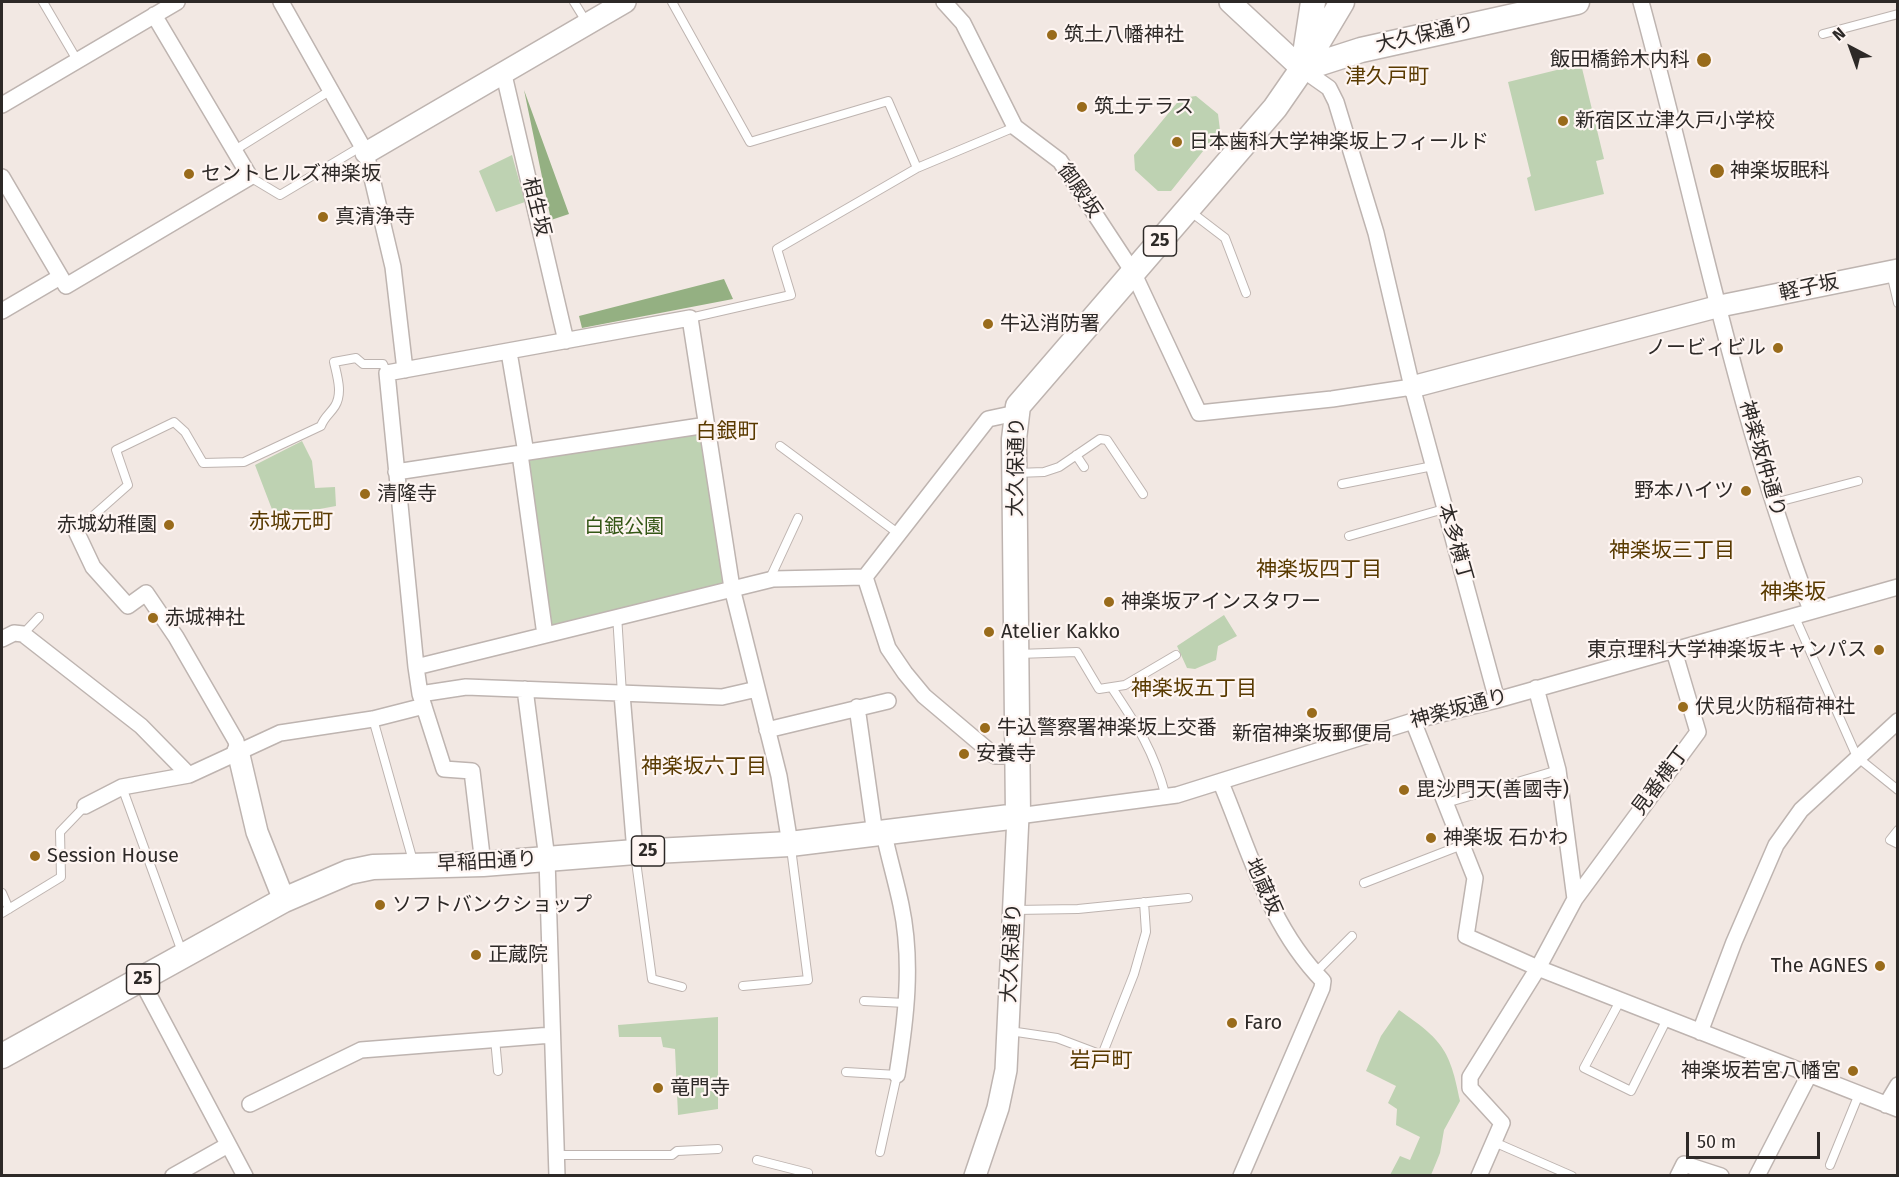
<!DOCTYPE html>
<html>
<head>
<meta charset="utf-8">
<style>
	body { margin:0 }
	#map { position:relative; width:1899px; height:1177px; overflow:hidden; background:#f2e8e3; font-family:"Fira Sans",sans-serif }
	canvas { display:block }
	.frame { position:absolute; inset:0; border:3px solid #2d2927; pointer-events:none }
	.north { position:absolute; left:1821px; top:18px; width:60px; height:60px; -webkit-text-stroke:4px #fef5f2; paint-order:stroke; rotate:319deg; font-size:16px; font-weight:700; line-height:24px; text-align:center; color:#2d2927 }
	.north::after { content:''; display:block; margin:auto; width:21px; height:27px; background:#2d2927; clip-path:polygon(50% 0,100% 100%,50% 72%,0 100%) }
	.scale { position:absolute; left:1686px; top:1132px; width:134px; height:27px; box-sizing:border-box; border:3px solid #2d2927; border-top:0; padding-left:8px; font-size:18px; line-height:21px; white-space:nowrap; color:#2d2927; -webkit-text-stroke:4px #fef5f2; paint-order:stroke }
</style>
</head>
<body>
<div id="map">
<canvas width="1899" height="1177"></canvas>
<div class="frame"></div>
<div class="north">N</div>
<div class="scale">50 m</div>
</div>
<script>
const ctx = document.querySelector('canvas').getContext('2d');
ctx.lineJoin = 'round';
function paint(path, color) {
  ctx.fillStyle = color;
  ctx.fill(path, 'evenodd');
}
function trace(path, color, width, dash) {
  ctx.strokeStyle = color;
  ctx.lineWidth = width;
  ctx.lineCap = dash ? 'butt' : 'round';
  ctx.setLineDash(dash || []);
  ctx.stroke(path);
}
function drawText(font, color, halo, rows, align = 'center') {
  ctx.font = font + ' "Fira Sans","Noto Sans JP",sans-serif';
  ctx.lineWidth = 4.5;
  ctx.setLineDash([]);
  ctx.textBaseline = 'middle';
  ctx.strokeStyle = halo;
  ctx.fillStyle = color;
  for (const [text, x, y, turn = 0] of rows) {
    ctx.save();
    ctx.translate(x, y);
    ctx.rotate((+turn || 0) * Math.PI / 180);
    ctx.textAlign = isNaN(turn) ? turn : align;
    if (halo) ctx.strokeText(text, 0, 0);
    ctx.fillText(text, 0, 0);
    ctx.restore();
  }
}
paint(new Path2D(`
	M1581,64L1604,159L1596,161L1604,194L1535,211L1527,178L1531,176L1508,82Z
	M1196,96L1218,114L1220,130L1171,191H1158L1135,170L1134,155L1181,98Z
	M512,155L525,202L496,212L479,171Z
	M700,434L704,439L723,587L551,628L529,459Z
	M302,441L312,461L315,488L335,487L336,506L298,513L291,509L273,512L255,465Z
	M1224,615L1237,636L1218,646L1216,660L1195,669L1187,668L1177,646Z
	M1399,1010C1442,1040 1450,1049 1460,1101L1444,1130L1440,1153L1431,1175H1390L1400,1156L1410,1160L1420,1137L1396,1125L1397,1109L1388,1103L1396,1086L1366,1071L1381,1036Z
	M718,1017V1109L678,1115L675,1049L663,1047L661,1037H619L618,1025Z`), '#bed2b2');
paint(new Path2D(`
	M524,90L569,214L551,220Z
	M724,279L733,299L582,328L579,316Z`), '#94b082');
const lane = new Path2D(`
	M43,2L77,60
	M574,2L587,23
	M672,2L750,142L888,101L917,168
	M1823,34L1898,14
	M235,150L331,90
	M250,177L280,195L362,146
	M1191,212L1225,238L1246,293
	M1891,273L1898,303
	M690,318L791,295L777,249L917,168L1015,127
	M780,446L899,534
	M1076,455L1084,467
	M1016,473L1044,472L1059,467L1100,439L1107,440L1143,494
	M1342,484L1433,466
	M1774,503L1858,481
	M76,531L128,485L116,450L174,422L185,432L203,463L244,462L321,426C324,417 330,414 335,406C343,393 337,376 334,362L356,358L363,364H383L387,373
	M1349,536L1444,509
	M773,579L772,574L798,518
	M617,615L622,694
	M1794,615L1857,757L1898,790
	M23,634L39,617
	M1018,654L1077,652L1099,689L1125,685L1176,655
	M1112,688C1138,727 1154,751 1166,797
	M373,719L413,861
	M122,787L182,952
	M1446,803L1558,770
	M1898,830L1890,840L1898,844
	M635,854L652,979L682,987
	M1364,883L1462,845
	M2,893L9,909
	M1015,910L1078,909L1188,898
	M2,913L61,877L60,832L85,806
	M1315,973L1352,936
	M743,986L808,980L791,848
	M864,1001L906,1003
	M1620,1001L1584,1068L1631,1091L1667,1019
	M1010,1031L1057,1038L1102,1055L1134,974L1146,932L1144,902
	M495,1039L498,1071
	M846,1072L897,1075L880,1152
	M1494,1142L1572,1176
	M557,1155H672L677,1151L718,1149
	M757,1160L808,1173L807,1176
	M1830,1165L1859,1094`);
const street = new Path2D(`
	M281,2L366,153L393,267L405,370
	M944,2L963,23L1015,127L1060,161L1133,272L1199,413L1332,399L1412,387
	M1641,2C1696,204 1736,414 1811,610
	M1302,69L1329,88L1336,102L1376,233L1412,387L1497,700
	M504,75L566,341
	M2,105L177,2
	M2,177L66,286L250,177L154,15
	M2,311L60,277
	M509,352L526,453
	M520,454L545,635
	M396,472L707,425
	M76,531L93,567L128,606L146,593L176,637L236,741L238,751
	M865,577L888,648L905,673L924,696L995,756H1018
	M865,577L988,419L1016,413
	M2,639L14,633L23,634L141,726L189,775
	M416,667L773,579L865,577
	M1536,688L1558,770L1575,899
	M525,689L547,859L557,1176
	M420,694L466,687L722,697L757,689
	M622,694L635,852
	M857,707L875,834
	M1413,721L1475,878L1466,936L1538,968L1898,1109
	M767,730L888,701
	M1221,783C1250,852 1269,926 1323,981L1322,988L1241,1176
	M85,806L122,787L189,775L280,733L373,719L424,706
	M1018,816L1177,795L1413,721L1497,700L1898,587
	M884,834C889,858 896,881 901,905C913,962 906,1019 897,1075
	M483,864L472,771L444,769L420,694L416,667L387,373L690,318L732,588L779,776L790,844
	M141,980L245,1176
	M1700,1032L1734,942L1776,845L1801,810L1898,721
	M250,1104L361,1050L552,1035
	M1886,1105L1898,1085
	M173,1176L228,1145
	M1479,1176L1502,1123L1470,1088V1077L1538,968L1575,899L1698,732L1674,651
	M1678,1176L1684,1164L1721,1176
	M1757,1176L1809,1075`);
const secondary = new Path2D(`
	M1230,2L1302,69
	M366,153L625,2
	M1412,387L1720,306L1898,270
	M238,751L257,832L284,900
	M975,1176L998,1108L1006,1070L1018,816`);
const primary = new Path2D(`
	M1305,54L1313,2
	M1302,69L1361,50L1577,2
	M2,1056L284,900L349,872L373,867L483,864L635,852L790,844L1018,816L1014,439L1018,406L1275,108L1302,69L1342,2`);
trace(lane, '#beb4b0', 10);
trace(street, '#beb4b0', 18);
trace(secondary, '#beb4b0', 24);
trace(primary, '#beb4b0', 27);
trace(lane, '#fff', 8);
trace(street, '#fff', 15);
trace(secondary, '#fff', 21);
trace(primary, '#fff', 24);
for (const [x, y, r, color] of [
	[1052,35,6,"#996b1b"],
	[1704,60,8,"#996b1b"],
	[1082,107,6,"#996b1b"],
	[1563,121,6,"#996b1b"],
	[1177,142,6,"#996b1b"],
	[1717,171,8,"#996b1b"],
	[189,174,6,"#996b1b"],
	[323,217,6,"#996b1b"],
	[988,324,6,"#996b1b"],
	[1778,348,6,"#996b1b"],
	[1746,491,6,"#996b1b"],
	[365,494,6,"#996b1b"],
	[169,525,6,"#996b1b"],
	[1109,602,6,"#996b1b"],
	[153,618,6,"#996b1b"],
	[989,632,6,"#996b1b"],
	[1879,650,6,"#996b1b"],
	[1683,707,6,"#996b1b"],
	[1312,713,6,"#996b1b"],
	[985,728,6,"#996b1b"],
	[964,754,6,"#996b1b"],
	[1404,790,6,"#996b1b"],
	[1431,838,6,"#996b1b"],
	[35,856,6,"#996b1b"],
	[380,905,6,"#996b1b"],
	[476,955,6,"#996b1b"],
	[1880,966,6,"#996b1b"],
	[1232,1023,6,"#996b1b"],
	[1853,1071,6,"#996b1b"],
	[658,1088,6,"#996b1b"]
]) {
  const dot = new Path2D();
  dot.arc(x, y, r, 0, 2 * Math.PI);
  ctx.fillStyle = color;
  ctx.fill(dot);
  trace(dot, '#fef5f2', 2);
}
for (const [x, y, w] of [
	[1160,241,33],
	[648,851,33],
	[143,979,33]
]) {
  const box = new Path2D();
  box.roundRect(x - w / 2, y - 15, w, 30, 4.5);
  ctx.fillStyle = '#fef5f2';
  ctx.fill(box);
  trace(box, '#2d2927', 1.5);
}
drawText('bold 18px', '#2d2927', null, [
	["25",1160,241],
	["25",648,851],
	["25",143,979]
]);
drawText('20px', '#2d2927', '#fef5f2', [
	["筑土八幡神社",1064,35],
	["飯田橋鈴木内科",1690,60,"right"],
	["筑土テラス",1094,107],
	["新宿区立津久戸小学校",1575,121],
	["日本歯科大学神楽坂上フィールド",1189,142],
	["神楽坂眠科",1730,171],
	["セントヒルズ神楽坂",201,174],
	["真清浄寺",335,217],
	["牛込消防署",1000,324],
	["ノービィビル",1766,348,"right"],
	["野本ハイツ",1734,491,"right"],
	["清隆寺",377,494],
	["赤城幼稚園",157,525,"right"],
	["神楽坂アインスタワー",1121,602],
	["赤城神社",165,618],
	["Atelier Kakko",1001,632],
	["東京理科大学神楽坂キャンパス",1867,650,"right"],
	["伏見火防稲荷神社",1695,707],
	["牛込警察署神楽坂上交番",997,728],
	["新宿神楽坂郵便局",1312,734,"center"],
	["安養寺",976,754],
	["毘沙門天(善國寺)",1416,790],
	["神楽坂 石かわ",1443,838],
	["Session House",47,856],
	["ソフトバンクショップ",392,905],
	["正蔵院",488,955],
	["The AGNES",1868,966,"right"],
	["Faro",1244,1023],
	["神楽坂若宮八幡宮",1841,1071,"right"],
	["竜門寺",670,1088]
], 'left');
drawText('20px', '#2d2927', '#fef5f2', [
	["大久保通り",1425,35,-13],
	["御殿坂",1079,191,55],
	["相生坂",536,207,76],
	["軽子坂",1809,288,-12],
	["神楽坂仲通り",1762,459,74],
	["大久保通り",1017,467,-89],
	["本多横丁",1455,543,74],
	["神楽坂通り",1459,709,-15],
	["見番横丁",1661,781,-53],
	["早稲田通り",487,862,-3],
	["地蔵坂",1263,887,66],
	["大久保通り",1012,953,-87]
]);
drawText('20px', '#345716', '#fef5f2', [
	["白銀公園",624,527]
]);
drawText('21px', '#593a00', '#fef5f2', [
	["津久戸町",1387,77],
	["白銀町",727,432],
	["赤城元町",291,522],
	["神楽坂三丁目",1672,551],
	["神楽坂四丁目",1319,570],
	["神楽坂五丁目",1194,689],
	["神楽坂六丁目",704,767],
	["岩戸町",1101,1061]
]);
drawText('22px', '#593a00', '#fef5f2', [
	["神楽坂",1793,593]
]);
</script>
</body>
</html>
